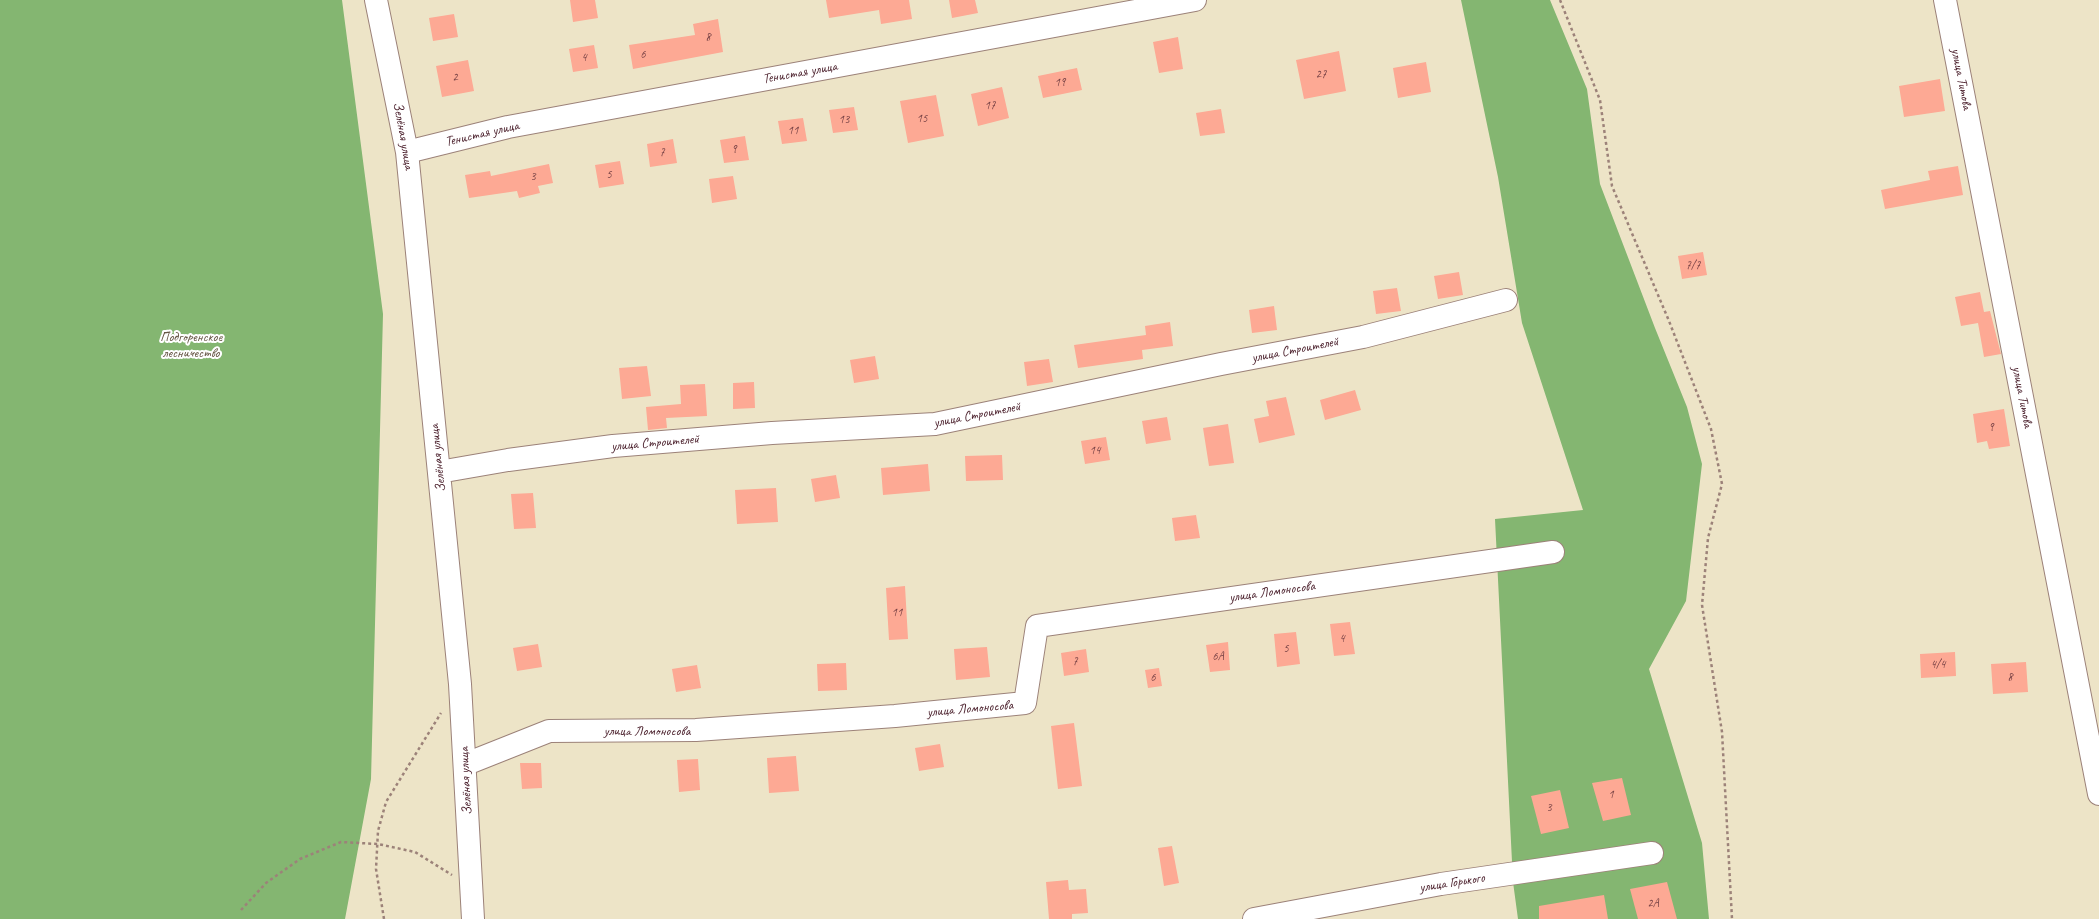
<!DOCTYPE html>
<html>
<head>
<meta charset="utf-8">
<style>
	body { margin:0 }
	canvas { display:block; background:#ede4c7 }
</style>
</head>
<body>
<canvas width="2099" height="919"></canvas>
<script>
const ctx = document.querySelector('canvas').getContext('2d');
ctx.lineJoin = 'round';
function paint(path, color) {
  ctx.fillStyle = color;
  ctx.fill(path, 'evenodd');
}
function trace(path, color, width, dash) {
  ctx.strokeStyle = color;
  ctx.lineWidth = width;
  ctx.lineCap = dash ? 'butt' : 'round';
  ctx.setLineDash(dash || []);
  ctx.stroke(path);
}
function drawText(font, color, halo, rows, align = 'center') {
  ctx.font = font + ' Caveat,sans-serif';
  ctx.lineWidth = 4;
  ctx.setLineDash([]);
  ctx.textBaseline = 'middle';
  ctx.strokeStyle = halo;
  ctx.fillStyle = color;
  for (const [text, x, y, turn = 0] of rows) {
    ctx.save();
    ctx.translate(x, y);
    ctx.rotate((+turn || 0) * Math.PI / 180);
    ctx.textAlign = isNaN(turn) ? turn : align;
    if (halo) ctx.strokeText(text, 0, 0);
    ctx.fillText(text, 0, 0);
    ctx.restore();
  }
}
paint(new Path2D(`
	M0,0H342L383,314L371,779L345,919H0Z
	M1461,0H1550L1587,89L1600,184L1655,328L1687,407L1702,464L1686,601L1649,669L1702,843L1709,919H1518L1513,882L1495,519L1583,510L1522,323L1498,177Z`), '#84b671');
paint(new Path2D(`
	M570,0H595L598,18L573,22Z
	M826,0H909L912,19L881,24L879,10L829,18Z
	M949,0H975L978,13L952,18Z
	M454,14L458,37L433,41L429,18Z
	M718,19L723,52L633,69L629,45L695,35L693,24Z
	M1178,37L1183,69L1159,73L1153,42Z
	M594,45L598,68L573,72L569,49Z
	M1339,51L1346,91L1304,99L1296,60Z
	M468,60L474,91L442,97L436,66Z
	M1426,62L1431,92L1398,98L1393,68Z
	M1077,68L1082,90L1043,98L1038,76Z
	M1940,79L1945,111L1904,117L1899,86Z
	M1002,87L1009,118L978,126L971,94Z
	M936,95L944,136L908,143L900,101Z
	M854,107L858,130L833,133L829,110Z
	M1221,109L1225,133L1200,136L1196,113Z
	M803,118L807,141L782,144L778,121Z
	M745,136L749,160L724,163L720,140Z
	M673,139L677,163L650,167L647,144Z
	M620,161L624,184L599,188L595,165Z
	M549,164L553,183L538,186L540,193L519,198L517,191L469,198L465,175L490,171L491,176Z
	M1958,166L1963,195L1885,209L1881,190L1930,180L1928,171Z
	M733,176L737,199L712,203L709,179Z
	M1703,252L1707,275L1682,279L1678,256Z
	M1459,272L1463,295L1438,299L1434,276Z
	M1397,288L1401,311L1376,314L1373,291Z
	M1980,292L1984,312L1990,311L2001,354L1984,357L1978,323L1961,326L1955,297Z
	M1274,306L1277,330L1252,333L1249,310Z
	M1170,322L1173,346L1142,350L1143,359L1078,368L1074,345L1146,335L1145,326Z
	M875,356L879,379L854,383L850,360Z
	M1049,359L1053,382L1027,386L1024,362Z
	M647,366L651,396L622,399L619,368Z
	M754,382L755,408L733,409V383Z
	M705,384L707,416L666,418L667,428L648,430L646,407L681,404L680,385Z
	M1355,390L1361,410L1325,420L1320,400Z
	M1286,397L1295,435L1259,443L1254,419L1269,416L1266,401Z
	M2004,409L2010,446L1989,449L1987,441L1977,443L1973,414Z
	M1167,417L1171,440L1146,444L1142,421Z
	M1228,424L1234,463L1209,466L1203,428Z
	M1106,437L1110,460L1085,464L1081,441Z
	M1002,455L1003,480L966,481L965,456Z
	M928,464L930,491L883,495L881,468Z
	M836,475L840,498L815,502L811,479Z
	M776,488L778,522L737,524L735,490Z
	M533,493L536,528L514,529L511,494Z
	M1196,515L1200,538L1175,541L1172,518Z
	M905,586L908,639L889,640L886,588Z
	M1350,622L1355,654L1334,656L1330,624Z
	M1296,632L1300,664L1277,667L1274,634Z
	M1228,642L1230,670L1210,672L1206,645Z
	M538,644L542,667L517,671L513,648Z
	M987,647L990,677L956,680L954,649Z
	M1086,649L1089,672L1064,676L1061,653Z
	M1955,652L1956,676L1921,678L1920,654Z
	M2026,662L2028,692L1993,694L1991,664Z
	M846,663L847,690L818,691L817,664Z
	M697,665L701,688L676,692L672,669Z
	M1159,668L1162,686L1148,688L1145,670Z
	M1074,723L1082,786L1058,789L1051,726Z
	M940,744L944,767L919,771L915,748Z
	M796,756L799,791L769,793L767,758Z
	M698,759L700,790L679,792L677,760Z
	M520,763H541L542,788L522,789Z
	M1622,778L1631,815L1603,821L1592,783Z
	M1560,790L1569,828L1541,834L1531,796Z
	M1172,846L1179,883L1164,886L1158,848Z
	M1068,880L1069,890L1086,889L1088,913L1072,914V919H1049L1046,882Z
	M1667,882L1677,919H1638L1630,889Z
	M1604,895L1608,919H1539V906Z`), '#fda994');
const minor = new Path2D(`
	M376,0L407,152L460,684L473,919
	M1945,0L2099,794
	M407,152L508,127L1195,0
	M439,472L508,460L613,446L772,433L935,424L1221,364L1363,337L1506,300
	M466,764L549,731L696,730L895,716L1025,703L1037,626L1553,552
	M1254,919L1441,884L1652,853`);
trace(minor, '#9c8279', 24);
trace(new Path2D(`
	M1560,0L1600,100L1612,186L1669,321L1711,429L1722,484L1708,538L1702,605L1722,732L1732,919
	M241,910L266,883L300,859L341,842L378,844L415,852L452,875
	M384,919L376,869L378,831L386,802L441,713`), '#9c8279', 2.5, [3, 3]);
trace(minor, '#fff', 22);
drawText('12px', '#774245', null, [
	["8",708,38],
	["6",643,55],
	["4",584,58],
	["27",1321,75],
	["2",455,78],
	["19",1060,83],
	["17",990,106],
	["15",922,119],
	["13",844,120],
	["11",793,131],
	["9",734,150],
	["7",662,153],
	["5",609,175],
	["3",533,177],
	["7/7",1693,266],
	["9",1991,428],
	["14",1095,451],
	["11",897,613],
	["4",1342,639],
	["5",1286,649],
	["6А",1218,657],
	["7",1075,662],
	["4/4",1938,665],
	["6",1153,678],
	["8",2010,678],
	["1",1611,795],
	["3",1549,808],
	["2А",1653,904]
]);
drawText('14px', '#4a1f2b', '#fff', [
	["Тенистая улица",800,73,-10],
	["улица Титова",1961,79,79],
	["Тенистая улица",482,134,-13],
	["Зелёная улица",403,136,80],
	["улица Строителей",1295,350,-11],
	["улица Титова",2022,397,79],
	["улица Строителей",977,415,-11],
	["улица Строителей",655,443,-5],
	["Зелёная улица",438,458,-96],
	["улица Ломоносова",1272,592,-8],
	["улица Ломоносова",970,709,-5],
	["улица Ломоносова",647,731],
	["Зелёная улица",466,781,-93],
	["улица Горького",1452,883,-9]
]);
drawText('14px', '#665645', '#fff', [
	["Подгоренское",191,337],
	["лесничество",191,353]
]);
</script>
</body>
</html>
